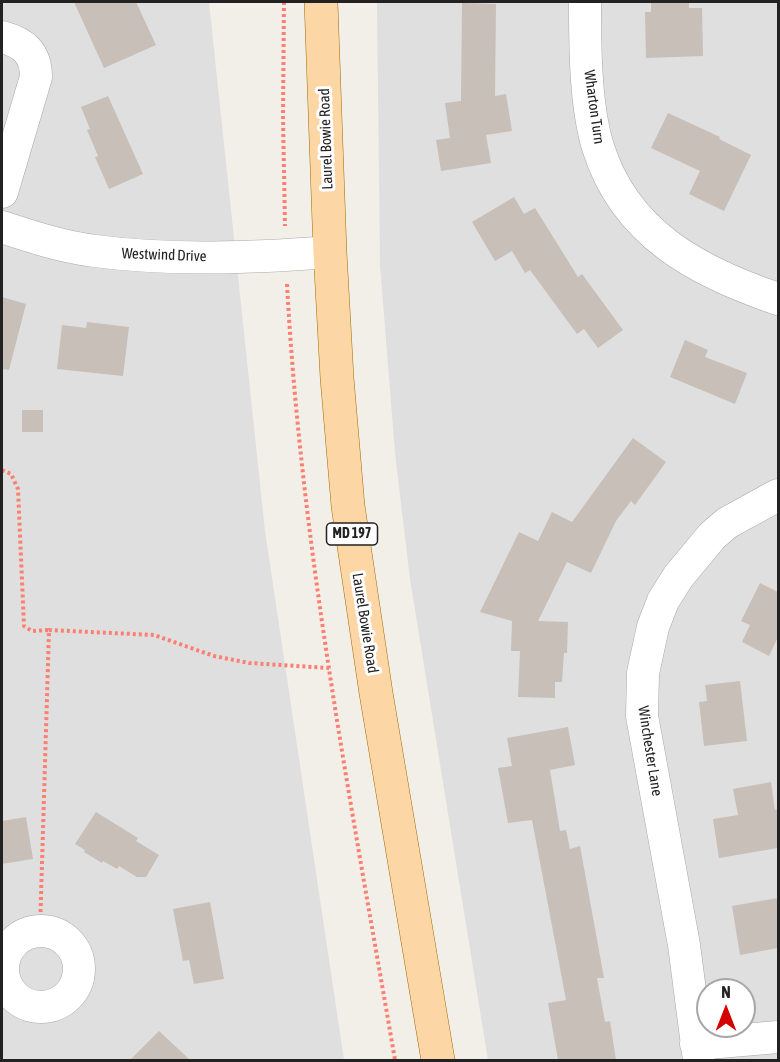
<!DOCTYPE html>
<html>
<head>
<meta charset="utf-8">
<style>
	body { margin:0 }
	#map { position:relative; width:780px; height:1062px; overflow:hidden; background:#f2efe9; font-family:"Asap Condensed",sans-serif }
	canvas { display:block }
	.frame { position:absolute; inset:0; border:3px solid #222; pointer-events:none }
	.north { position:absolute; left:696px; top:978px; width:60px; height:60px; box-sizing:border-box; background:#fff; border:2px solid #a7a7a7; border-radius:50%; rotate:0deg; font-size:16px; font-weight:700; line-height:24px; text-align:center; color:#222 }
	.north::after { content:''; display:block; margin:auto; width:21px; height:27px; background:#d40000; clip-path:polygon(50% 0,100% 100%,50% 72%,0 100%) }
</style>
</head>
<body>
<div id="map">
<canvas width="780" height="1062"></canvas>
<div class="frame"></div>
<div class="north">N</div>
</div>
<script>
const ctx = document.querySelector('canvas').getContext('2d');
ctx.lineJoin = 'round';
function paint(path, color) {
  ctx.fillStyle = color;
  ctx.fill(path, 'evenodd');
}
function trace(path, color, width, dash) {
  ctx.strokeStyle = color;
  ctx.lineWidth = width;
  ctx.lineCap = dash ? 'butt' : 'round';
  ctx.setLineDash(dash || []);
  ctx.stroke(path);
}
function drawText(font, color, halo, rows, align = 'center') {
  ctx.font = font + ' "Asap Condensed",sans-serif';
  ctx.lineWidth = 6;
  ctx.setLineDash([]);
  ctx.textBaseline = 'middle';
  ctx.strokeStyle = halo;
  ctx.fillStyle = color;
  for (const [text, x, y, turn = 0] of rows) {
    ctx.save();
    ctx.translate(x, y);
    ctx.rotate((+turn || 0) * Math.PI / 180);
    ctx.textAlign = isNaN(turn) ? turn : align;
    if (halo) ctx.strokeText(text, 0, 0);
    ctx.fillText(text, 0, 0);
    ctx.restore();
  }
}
paint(new Path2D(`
	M2,2H209L265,531L344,1060H2Z
	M377,2H778V1060H488L410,579L395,453L380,265ZM708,990H744V1026H708Z`), '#e0dfdf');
paint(new Path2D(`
	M74,2H136L156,45L104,68Z
	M651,2H689V8H702L703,56L646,58L645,12H651Z
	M462,3L496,4L495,96L506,94L512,131L486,135L491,163L441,171L436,140L450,138L445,103L461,101Z
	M108,96L143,174L109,189L95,157L98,156L87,130L90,129L81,107Z
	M668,113L720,137L719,139L751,155L724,211L689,194L700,171L651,148Z
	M514,197L524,214L535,208L578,277L582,274L623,330L598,348L584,329L577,334L530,270L525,273L512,251L495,261L472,222Z
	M2,297L26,304L9,370L2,369Z
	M87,322L129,327L123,376L57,369L62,325L86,328Z
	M685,340L708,350L705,357L747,373L735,404L670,377Z
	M22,410H43V432H22Z
	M633,438L666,462L635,505L631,501L616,521L591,573L567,562L538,621L568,622L567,653H564L562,682H555V698L518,697L520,651H511L512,621L480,612L519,532L538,541L552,512L572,522Z
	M760,583L778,592V637L769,656L742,642L750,625L741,621Z
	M740,681L747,741L704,746L699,702L707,701L705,685Z
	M568,727L575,765L550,770L560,831L566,830L570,849L580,846L604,978H597L605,1022L610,1021L616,1060H558L548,1003L566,1000L532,820L508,823L498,768L512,766L507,738Z
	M771,782L775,810L778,809V848L719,858L713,819L738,815L733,789Z
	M96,812L138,838L136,841L159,855L146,877H137L119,866L117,869L103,861L102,863L84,852L85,850L75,844Z
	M26,817L33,859L2,864V821Z
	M778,898V948L740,955L732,906Z
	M210,902L224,979L194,984L189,960L183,961L173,909Z
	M159,1031L190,1060H130Z`), '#c7bfb8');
const minor = new Path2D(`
	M585,2C585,45 585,105 598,147C625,234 698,272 778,299
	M2,37C24,43 36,53 36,77L2,192
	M2,227C32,237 63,247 95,251C172,261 252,258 330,252
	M3 969a38 38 0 1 1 76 0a38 38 0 1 1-76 0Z
	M696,1044L778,1037
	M699,1060L684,945L642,716L643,673L653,627L663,601L678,577L712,536L727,523L778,495`);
const major = new Path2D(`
	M321,2L330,252L337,378L348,506L376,693L438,1060`);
trace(minor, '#a9a9a9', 33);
trace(major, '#a06b00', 34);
trace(new Path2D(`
	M284,2L283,116L285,226
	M287,284C301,546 351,803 395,1060
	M2,470L11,474L18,489L24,626L32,631L49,630
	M40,930L49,630L154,635L214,656L249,663L329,668`), '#fa8072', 4, [3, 3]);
trace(minor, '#fff', 32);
trace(major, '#fcd6a4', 33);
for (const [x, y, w] of [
	[352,534,51]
]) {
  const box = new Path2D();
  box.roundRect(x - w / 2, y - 11, w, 22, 4.5);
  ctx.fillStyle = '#fff';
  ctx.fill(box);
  trace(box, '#222', 1.5);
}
drawText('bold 14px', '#222', null, [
	["MD 197",352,534]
]);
drawText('15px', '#222', '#fff', [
	["Wharton Turn",594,107,82],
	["Laurel Bowie Road",326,139,-92],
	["Westwind Drive",164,255,2],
	["Laurel Bowie Road",365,623,81],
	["Winchester Lane",650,751,81]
]);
</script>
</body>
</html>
